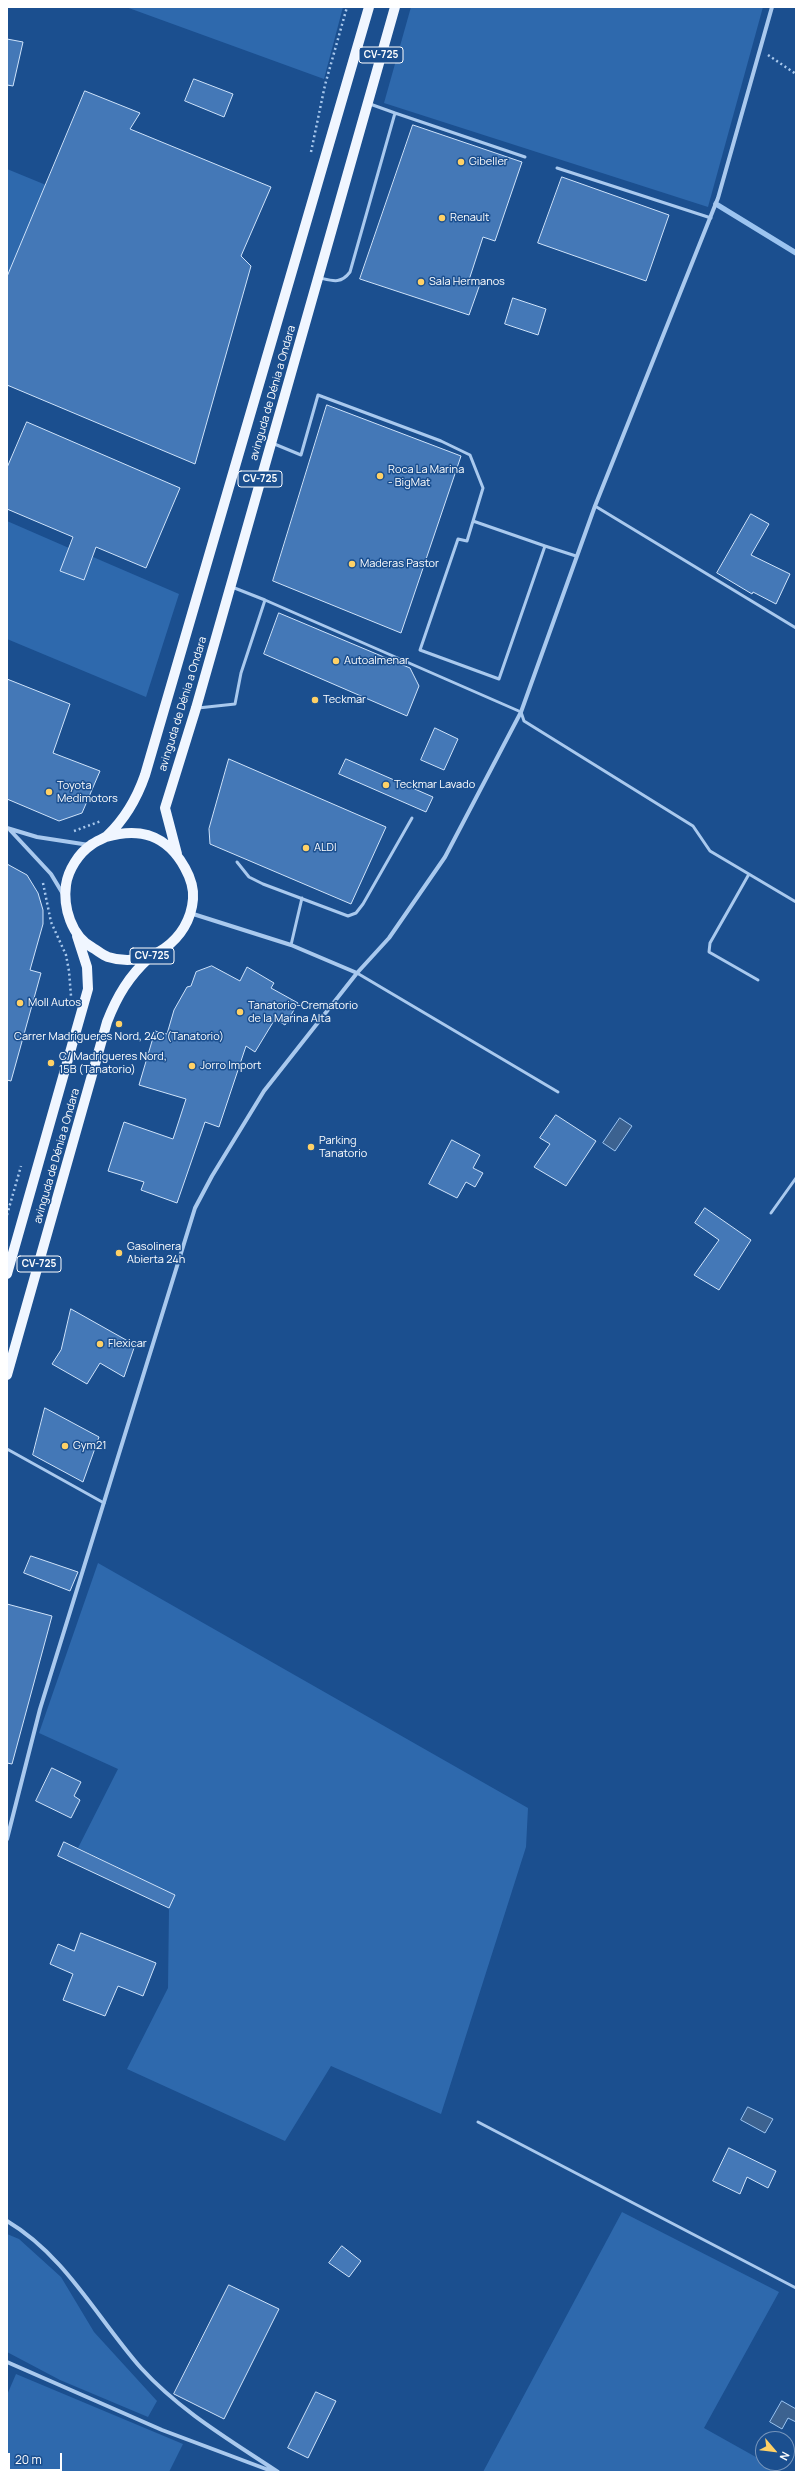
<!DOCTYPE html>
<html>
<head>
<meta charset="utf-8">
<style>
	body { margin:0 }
	#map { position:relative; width:803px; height:2479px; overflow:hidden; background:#1b4f8f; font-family:Manrope,sans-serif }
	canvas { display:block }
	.frame { position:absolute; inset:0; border:8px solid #fff; pointer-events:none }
	.north { position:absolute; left:755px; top:2431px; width:40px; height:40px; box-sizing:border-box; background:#1b4f8f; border:1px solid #7695bc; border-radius:50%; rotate:118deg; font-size:11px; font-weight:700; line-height:16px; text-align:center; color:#fff }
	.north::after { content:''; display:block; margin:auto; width:14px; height:18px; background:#ffd166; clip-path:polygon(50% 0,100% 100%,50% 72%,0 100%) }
	.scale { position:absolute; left:8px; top:2453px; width:54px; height:18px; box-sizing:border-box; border:2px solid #fff; border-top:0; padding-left:5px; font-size:12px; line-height:14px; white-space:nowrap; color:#fff; -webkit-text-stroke:3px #1b4f8f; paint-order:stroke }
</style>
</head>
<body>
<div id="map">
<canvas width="803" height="2479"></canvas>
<div class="frame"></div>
<div class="north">N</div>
<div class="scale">20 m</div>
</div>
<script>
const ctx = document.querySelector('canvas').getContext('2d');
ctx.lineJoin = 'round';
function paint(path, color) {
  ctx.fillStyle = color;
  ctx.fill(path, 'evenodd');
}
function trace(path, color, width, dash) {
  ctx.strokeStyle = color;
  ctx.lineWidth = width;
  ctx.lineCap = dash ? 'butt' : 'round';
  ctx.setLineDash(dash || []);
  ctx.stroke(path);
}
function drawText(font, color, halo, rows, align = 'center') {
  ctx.font = font + ' Manrope,sans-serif';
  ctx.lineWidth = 3;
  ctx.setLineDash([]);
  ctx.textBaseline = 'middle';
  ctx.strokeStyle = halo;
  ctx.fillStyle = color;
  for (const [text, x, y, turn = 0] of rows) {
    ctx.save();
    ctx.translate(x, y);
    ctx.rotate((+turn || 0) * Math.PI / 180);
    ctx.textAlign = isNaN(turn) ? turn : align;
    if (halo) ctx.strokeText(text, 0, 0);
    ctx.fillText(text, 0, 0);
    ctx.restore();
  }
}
paint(new Path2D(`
	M126,7H343L324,79Z
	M411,7H763L708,207L384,103Z
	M7,169L46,185L7,277Z
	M7,521L69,548L61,571L84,580L93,557L179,594L146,697L7,639Z
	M98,1563L528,1808L526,1847L441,2114L331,2066L285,2141L127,2069L168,1988L169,1908L175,1895L78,1848L118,1769L39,1733Z
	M622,2212L779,2292L704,2428L763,2461V2463L784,2472H483Z
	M7,2234L19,2239L61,2277L94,2332L157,2401L148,2417L60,2380L7,2352Z
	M16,2374L183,2444L169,2472H7V2395Z`), '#2e69ad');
const water = new Path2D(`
	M620,1118L632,1126L615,1151L603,1143Z
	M748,2107L773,2119L765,2133L741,2120Z
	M782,2401L796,2409V2422L788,2418L782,2429L770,2422Z`);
paint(water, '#3c6290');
trace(water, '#9cc4f0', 1);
trace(new Path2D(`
	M716,204L796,253`), '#9cc4f0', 5.5);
const building = new Path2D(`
	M7,39L23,42L13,86L7,85Z
	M194,79L233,94L224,117L185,101Z
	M85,91L140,113L130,129L271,187L241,256L251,266L195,464L7,385V277Z
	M413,125L522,162L495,241L483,237L469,280L480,284L469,315L360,279Z
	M562,177L669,215L646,281L538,243Z
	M513,298L546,309L538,335L505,324Z
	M327,405L461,456L401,633L273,581Z
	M27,422L180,488L146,568L96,547L84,580L60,571L73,537L7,509V468Z
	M751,514L769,524L751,555L790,574L776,604L753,592L752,594L717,573Z
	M279,613L410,668L419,686L407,716L264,654Z
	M7,679L70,704L53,753L100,771L82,813L59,821L7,799Z
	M435,728L458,739L444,770L421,760Z
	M229,759L386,827L351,904L210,844L209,829Z
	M346,759L433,797L426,812L339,774Z
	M7,864L27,875L38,893L43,910V924L30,970L41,973L11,1081L7,1080Z
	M212,966L240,981L247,967L274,983L271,988L298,1003L285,1025L275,1019L255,1052L246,1046L219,1127L205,1122L177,1203L141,1190L144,1182L108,1171L124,1122L173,1139L186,1099L139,1085L155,1031L167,1034L174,1010L187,987L191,986L196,972Z
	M556,1115L596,1141L566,1186L534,1167L550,1144L540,1138Z
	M452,1140L480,1155L473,1168L483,1173L475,1187L466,1182L457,1198L429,1184Z
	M705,1208L751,1240L719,1290L694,1275L719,1240L695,1223Z
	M71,1309L135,1345L124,1377L100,1363L87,1384L52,1364L61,1350Z
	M45,1408L99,1437L83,1482L33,1455Z
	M31,1556L78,1572L70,1591L24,1573Z
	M7,1604L52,1616L12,1764L7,1763Z
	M52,1768L81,1782L74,1796L80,1800L71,1818L36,1801Z
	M64,1842L175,1895L169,1908L58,1856Z
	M81,1933L156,1963L143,1996L118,1986L105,2016L63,2000L73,1974L50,1964L58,1944L74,1951Z
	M729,2148L776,2171L768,2188L747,2177L740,2194L713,2181Z
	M342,2246L361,2261L349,2277L329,2263Z
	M229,2285L279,2309L224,2419L174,2394Z
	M316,2392L336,2401L308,2458L288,2448Z`);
paint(building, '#4478b7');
trace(building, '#cfe3fa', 1);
trace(new Path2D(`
	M768,55L796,74
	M311,152L325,85L347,7
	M74,831L101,821
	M43,883L51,922L66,955L69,971L71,996
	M7,1215L21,1166`), '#a9c9ee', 2.5, [2, 3]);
trace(new Path2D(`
	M395,113L525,157
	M557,168L711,218
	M320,278C333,281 341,284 350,272L395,113L370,104
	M272,443L301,455L318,395L441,441L470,455L483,488L467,541L458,539L420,650L499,679L545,546L576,556
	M595,506L796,628
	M473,521L545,546
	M232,587L265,600L521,712L524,721L693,826L710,851L796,902
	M198,708L235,704L241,673L265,600
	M237,862L249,877L263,884L348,916L356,913L363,904L412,818
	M749,874L710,943L709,952L758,980
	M291,945L302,898
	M357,973L558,1092
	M771,1213L796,1178
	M7,1449L104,1503
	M478,2122L796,2288`), '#a9c9ee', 3);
trace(new Path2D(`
	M7,828L37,837L89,845
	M10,830L51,874L63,894
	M190,913L291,945L357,973
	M7,1839L40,1709L195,1208L212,1176L264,1091L357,973L389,938L445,857L521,712L595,506L718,198L772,7
	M7,2221C66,2256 97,2318 141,2368C180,2411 230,2440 278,2472
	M7,2362L162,2430L274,2472`), '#a9c9ee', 4);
trace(new Path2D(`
	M106,837C140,827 167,835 185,868C190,877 194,888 193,899C190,940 148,970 108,957C103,955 98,951 93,948C71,936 63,907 66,885C68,870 79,853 91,845C96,841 103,839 107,836C125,819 137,798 145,775L369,7
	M177,854L165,808L196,708L395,7
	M7,1274L88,989L87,967L77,936
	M7,1375L107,1022C117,996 129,976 150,957`), '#f0f6ff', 10);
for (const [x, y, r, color] of [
	[461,162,4,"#ffd166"],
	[442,218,4,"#ffd166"],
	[421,282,4,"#ffd166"],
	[380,476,4,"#ffd166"],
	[352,564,4,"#ffd166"],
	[336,661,4,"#ffd166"],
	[315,700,4,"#ffd166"],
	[386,785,4,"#ffd166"],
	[49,792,4,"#ffd166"],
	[306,848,4,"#ffd166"],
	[20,1003,4,"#ffd166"],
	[240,1012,4,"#ffd166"],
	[119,1024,4,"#ffd166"],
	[51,1063,4,"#ffd166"],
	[192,1066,4,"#ffd166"],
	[311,1147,4,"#ffd166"],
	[119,1253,4,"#ffd166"],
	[100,1344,4,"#ffd166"],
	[65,1446,4,"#ffd166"]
]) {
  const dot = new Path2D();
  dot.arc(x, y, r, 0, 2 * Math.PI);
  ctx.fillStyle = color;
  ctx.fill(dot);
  trace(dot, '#1b4f8f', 1.5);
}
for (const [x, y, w] of [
	[381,55,44],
	[260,479,44],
	[152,956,44],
	[39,1264,44]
]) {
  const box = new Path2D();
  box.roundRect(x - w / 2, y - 8, w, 16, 3);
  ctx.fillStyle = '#1b4f8f';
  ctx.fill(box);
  trace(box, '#fff', 1);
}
drawText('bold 10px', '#fff', null, [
	["CV-725",381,55],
	["CV-725",260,479],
	["CV-725",152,956],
	["CV-725",39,1264]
]);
drawText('11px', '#fff', '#1b4f8f', [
	["Gibeller",469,162],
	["Renault",450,218],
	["Sala Hermanos",429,282],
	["Roca La Marina",388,470],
	["- BigMat",388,483],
	["Maderas Pastor",360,564],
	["Autoalmenar",344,661],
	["Teckmar",323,700],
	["Teckmar Lavado",394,785],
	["Toyota",57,786],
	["Medimotors",57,799],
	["ALDI",314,848],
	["Moll Autos",28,1003],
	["Tanatorio-Crematorio",248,1006],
	["de la Marina Alta",248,1019],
	["Carrer Madrigueres Nord, 24C (Tanatorio)",119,1037,"center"],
	["C/ Madrigueres Nord,",59,1057],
	["15B (Tanatorio)",59,1070],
	["Jorro Import",200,1066],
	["Parking",319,1141],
	["Tanatorio",319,1154],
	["Gasolinera",127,1247],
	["Abierta 24h",127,1260],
	["Flexicar",108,1344],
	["Gym21",73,1446]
], 'left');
drawText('11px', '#fff', '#1b4f8f', [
	["avinguda de Dénia a Ondara",273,393,-74],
	["avinguda de Dénia a Ondara",183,704,-73],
	["avinguda de Dénia a Ondara",57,1156,-74]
]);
</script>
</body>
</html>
